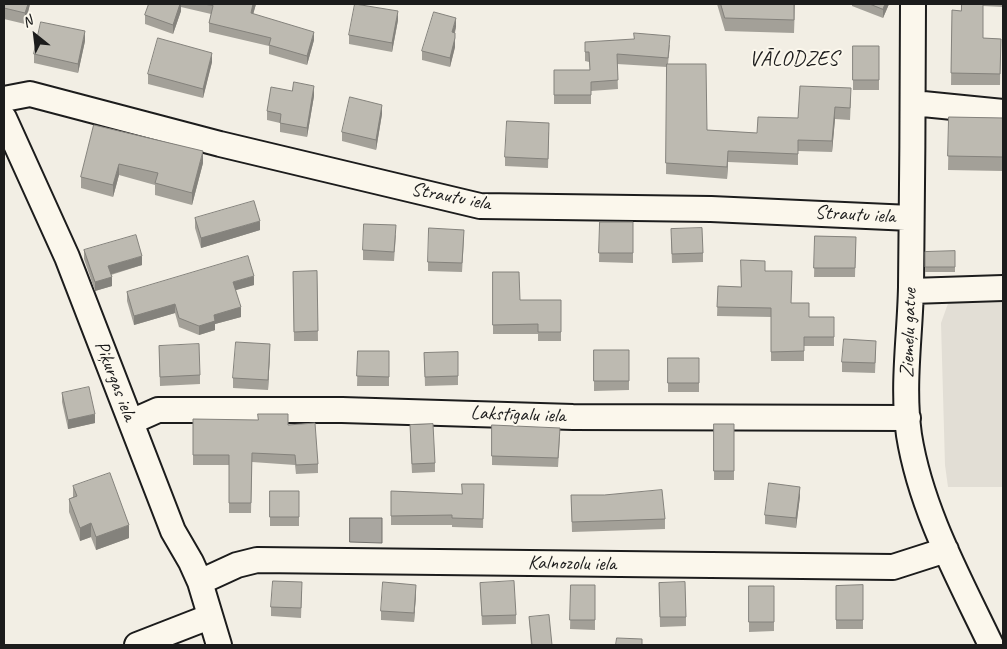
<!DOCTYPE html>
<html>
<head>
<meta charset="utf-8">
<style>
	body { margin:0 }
	#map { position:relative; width:1007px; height:649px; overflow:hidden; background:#f2eee4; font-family:Caveat,sans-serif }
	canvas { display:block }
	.frame { position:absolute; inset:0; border:5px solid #1c1c1c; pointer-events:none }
	.north { position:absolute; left:10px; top:10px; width:50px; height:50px; -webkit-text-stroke:4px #fbf7ec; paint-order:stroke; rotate:331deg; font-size:14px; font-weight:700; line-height:20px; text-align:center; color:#1c1c1c }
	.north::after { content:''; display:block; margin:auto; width:18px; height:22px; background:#1c1c1c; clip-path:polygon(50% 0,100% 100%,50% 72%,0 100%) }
</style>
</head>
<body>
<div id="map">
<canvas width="1007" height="649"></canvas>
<div class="frame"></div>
<div class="north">N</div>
</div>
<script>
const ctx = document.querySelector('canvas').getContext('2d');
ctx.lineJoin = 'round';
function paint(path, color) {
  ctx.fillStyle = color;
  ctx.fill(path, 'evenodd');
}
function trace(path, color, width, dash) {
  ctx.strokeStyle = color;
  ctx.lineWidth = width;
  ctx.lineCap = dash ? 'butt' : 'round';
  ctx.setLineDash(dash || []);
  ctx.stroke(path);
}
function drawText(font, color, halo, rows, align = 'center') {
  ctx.font = font + ' Caveat,sans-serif';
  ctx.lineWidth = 4;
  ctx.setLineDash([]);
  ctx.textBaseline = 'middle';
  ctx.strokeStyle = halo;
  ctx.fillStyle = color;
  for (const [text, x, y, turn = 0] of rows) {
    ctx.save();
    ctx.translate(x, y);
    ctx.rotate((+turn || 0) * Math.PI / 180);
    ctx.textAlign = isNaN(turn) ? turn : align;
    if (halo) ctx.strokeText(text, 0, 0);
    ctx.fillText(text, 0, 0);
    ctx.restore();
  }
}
paint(new Path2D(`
	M1003,297V487H948L945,465L941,323L950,298Z`), '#e2ded5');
const water = new Path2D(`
	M350,518H382V543L350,542Z`);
paint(water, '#a9a6a0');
trace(water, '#716f6b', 1);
const minor = new Path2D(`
	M913,4C913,98 912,193 911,287C910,337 902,385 909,435C921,510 959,578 991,645
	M4,99L30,94L220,144L480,206L711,209L911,218
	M913,103L1003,112
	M4,118L67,257L173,531L191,562L200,582L219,645
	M911,291L1003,288
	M131,422L158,410H342L573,417L908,418
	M200,582L237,565L257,560L893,567L946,550
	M137,645L209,617`);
trace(minor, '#1c1c1c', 28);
trace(minor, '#fbf7ec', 24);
paint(new Path2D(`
	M4,4H30L25,24L4,19Z
	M149,4H256L253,14L314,40L307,65L269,54V46L209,32V23L211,14L181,7V11L173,34L145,24V15Z
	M717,4H795L794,33L725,31Z
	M852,4H889L883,18L852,6Z
	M962,4H1003V7L983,6V38L1001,39L1000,85H951L952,10L961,11Z
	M398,20L392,52L349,44V35Z
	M456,27L455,33V47L450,67L422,60V51Z
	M85,41L78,73L34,63V54Z
	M585,42L670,45L668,64L707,130L757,133L851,99L850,120L835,119L832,152L798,151V165L728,162L727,179L666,174L667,67L617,64L618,89L591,91V104H554V70H590L589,62L585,61Z
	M853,46H879V90H853Z
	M212,62L203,98L148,84V74Z
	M314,96L307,137L280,132V123L267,120V111Z
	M382,114L376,150L342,141V132Z
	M949,117L1003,118V171L948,170Z
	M94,125L203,163L192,205L155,195V185L119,175L113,197L81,188V177Z
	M549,132L548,168L505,166V157Z
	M195,218L260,230L201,248L195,228Z
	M600,222H633V263L599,262Z
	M396,235L394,261L363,260V250Z
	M815,236L856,237L855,277H814Z
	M671,238L703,253V262L672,263Z
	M464,239L462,272L428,271V262Z
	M84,250L142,265L111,275L112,286L95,291L84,259Z
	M955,251V272H925V252Z
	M317,271L318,341H294L293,272Z
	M493,272L520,300H561V341H538V334H493Z
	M254,285L235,290L241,317L215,324V330L199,335L179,327L175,313L134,325L127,301V292Z
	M718,286L741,287L791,303L809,317H834V346H804V361H771V317L717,316Z
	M159,346L200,375V384L160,386Z
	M594,350H629V390L594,391Z
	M876,350L875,373L842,372V362Z
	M358,351H389V386H357Z
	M458,352V385L425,386L424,353Z
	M270,353L268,390L233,388V378Z
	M668,358H699V392H668Z
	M62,393L95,423L68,429L62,402Z
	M193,419L288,425L318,464V473L296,474L295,465L252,462L251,513H229V465H193Z
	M714,424H734V480H714Z
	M492,425L560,437L558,467L492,465Z
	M410,434L435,463V472L412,473Z
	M484,484L483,528L452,527V525H391V491L462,494Z
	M73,486L129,538L96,550L91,537L80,541L69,512V499L73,497Z
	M270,491H299V526H270Z
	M571,495L665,519V529L572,532Z
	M800,496L796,528L765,524V515Z
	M480,583L516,615V624L482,625Z
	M659,583L686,617V626L660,627Z
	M571,585H595V630L570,629Z
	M863,585V629H836V586Z
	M749,586H774V631L749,632Z
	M302,591L301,618L271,616V607Z
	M416,594L414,622L381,620V611Z
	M529,617L552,645H531Z`), '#a3a098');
paint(new Path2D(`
	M28,4H30L25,24V13Z
	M180,4H181V11L173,34V25Z
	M253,4H256L251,22V13Z
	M885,4H889L883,18V9Z
	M398,11V20L392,52V43Z
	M456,18V27L452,41V32Z
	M85,31V41L78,73V64Z
	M314,32V40L307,65V56Z
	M455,38V47L450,67V58Z
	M212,53V62L203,98V89Z
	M314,86V96L307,137V128Z
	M382,105V114L376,150V140Z
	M835,107V119L832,152V141Z
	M203,151V163L192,205V193Z
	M728,151V162L727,179V167Z
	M119,164V175L113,197V185Z
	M260,221V230L201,248V238Z
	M142,256V265L108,275V266Z
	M254,276V285L233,291V282Z
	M112,277V286L95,291V282Z
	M175,304V313L134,325V316Z
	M241,307V317L215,324V330L199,335V326L214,315Z
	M270,344V353L268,390V380Z
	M95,414V423L68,429V420Z
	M800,487V496L796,528V518Z
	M91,523V537L80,541V528Z
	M129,525V538L96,550V537Z
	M416,585V594L414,622V613Z`), '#84827c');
const building = new Path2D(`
	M4,4H28L25,13L4,8Z
	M149,4H180L173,25L145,15Z
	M204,4H253L251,13L314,32L307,56L269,45L271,38L209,23L213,6Z
	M355,4L398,11L392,43L349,35Z
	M721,4H794V20L725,18Z
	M870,4H885L883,9Z
	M962,4H983V38L1001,39L1000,74L951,73L952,10L961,11Z
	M434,12L456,18L452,32L455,33V38L450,58L422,51Z
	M41,22L85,31L78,64L34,54Z
	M634,33L670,36L668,58L617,54L618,80L591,82V95H554V70H590L589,52H585V42L634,39Z
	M158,38L212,53L203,89L148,74Z
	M853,46H879V80H853Z
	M667,64H706L707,130L757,133L758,117L798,118L800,86L851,88L850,108L835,107L832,141L798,140V154L728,151L727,167L666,163Z
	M294,82L314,86L307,128L280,123L281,114L267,111L271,87L292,91Z
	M350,97L382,105L376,140L342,132Z
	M949,117L1003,118V157L948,156Z
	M507,121L549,123L548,159L505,157Z
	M94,125L203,151L192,193L155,183L158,173L119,164L113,185L81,177Z
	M254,201L260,221L201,238L195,218Z
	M600,222H633V253H599Z
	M364,224L396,225L394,252L363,250Z
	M429,228L464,230L462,263L428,262Z
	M702,228L703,253L672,254L671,229Z
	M136,235L142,256L108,266L112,277L95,282L84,250Z
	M815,236L856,237L855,268H814Z
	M955,251V267H925V252Z
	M248,256L254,276L233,282L241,307L214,315L215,321L199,326L179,318L175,304L134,316L127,292Z
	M741,260L765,261V271H792L791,303H809V317H834V337H804V351L771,352V308L717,307L718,286L741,287Z
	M317,271L318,331L294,332L293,272Z
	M493,272H519L520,300H561V332H538V324L493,325Z
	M844,339L876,341L875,363L842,362Z
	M236,342L270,344L268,380L233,378Z
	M199,344L200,375L160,377L159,346Z
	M594,350H629V381H594Z
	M358,351H389V377L357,376Z
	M458,352V376L425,377L424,353Z
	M668,358H699V383H668Z
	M89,387L95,414L68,420L62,393Z
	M258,414H288V425L315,423L318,464L296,465L295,455L252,453L251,503H229V455H193V419L258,420Z
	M433,424L435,463L412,464L410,425Z
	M714,424H734V471H714Z
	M492,425L560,428L558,458L492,456Z
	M110,473L129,525L96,537L91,523L80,528L69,499L77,496L73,486Z
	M769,483L800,487L796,518L765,515Z
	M462,484H484L483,519L452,518V515L391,516V491L462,494Z
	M662,490L665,519L572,522L571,495H604Z
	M270,491H299V517H270Z
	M273,581L302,582L301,608L271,607Z
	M514,581L516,615L482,616L480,583Z
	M383,582L416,585L414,613L381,611Z
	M685,582L686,617H660L659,583Z
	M571,585H595V620H570Z
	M863,585V620H836V586Z
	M749,586H774V622H749Z
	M549,615L552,645H532L529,617Z
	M617,638L642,639V645H616Z`);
paint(building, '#bdbab1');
trace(building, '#84827c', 1);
drawText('20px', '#1c1c1c', '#fbf7ec', [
	["Strautu iela",451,197,11],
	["Strautu iela",855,215,3],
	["Ziemeļu gatve",909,333,-88],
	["Piķurgas iela",115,381,69],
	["Lakstīgalu iela",518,415,2],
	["Kalnozolu iela",572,564,1]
]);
ctx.letterSpacing = '1px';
drawText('21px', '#1c1c1c', '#fbf7ec', [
	["VĀLODZES",794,59]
]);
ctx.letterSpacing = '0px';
</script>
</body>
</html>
